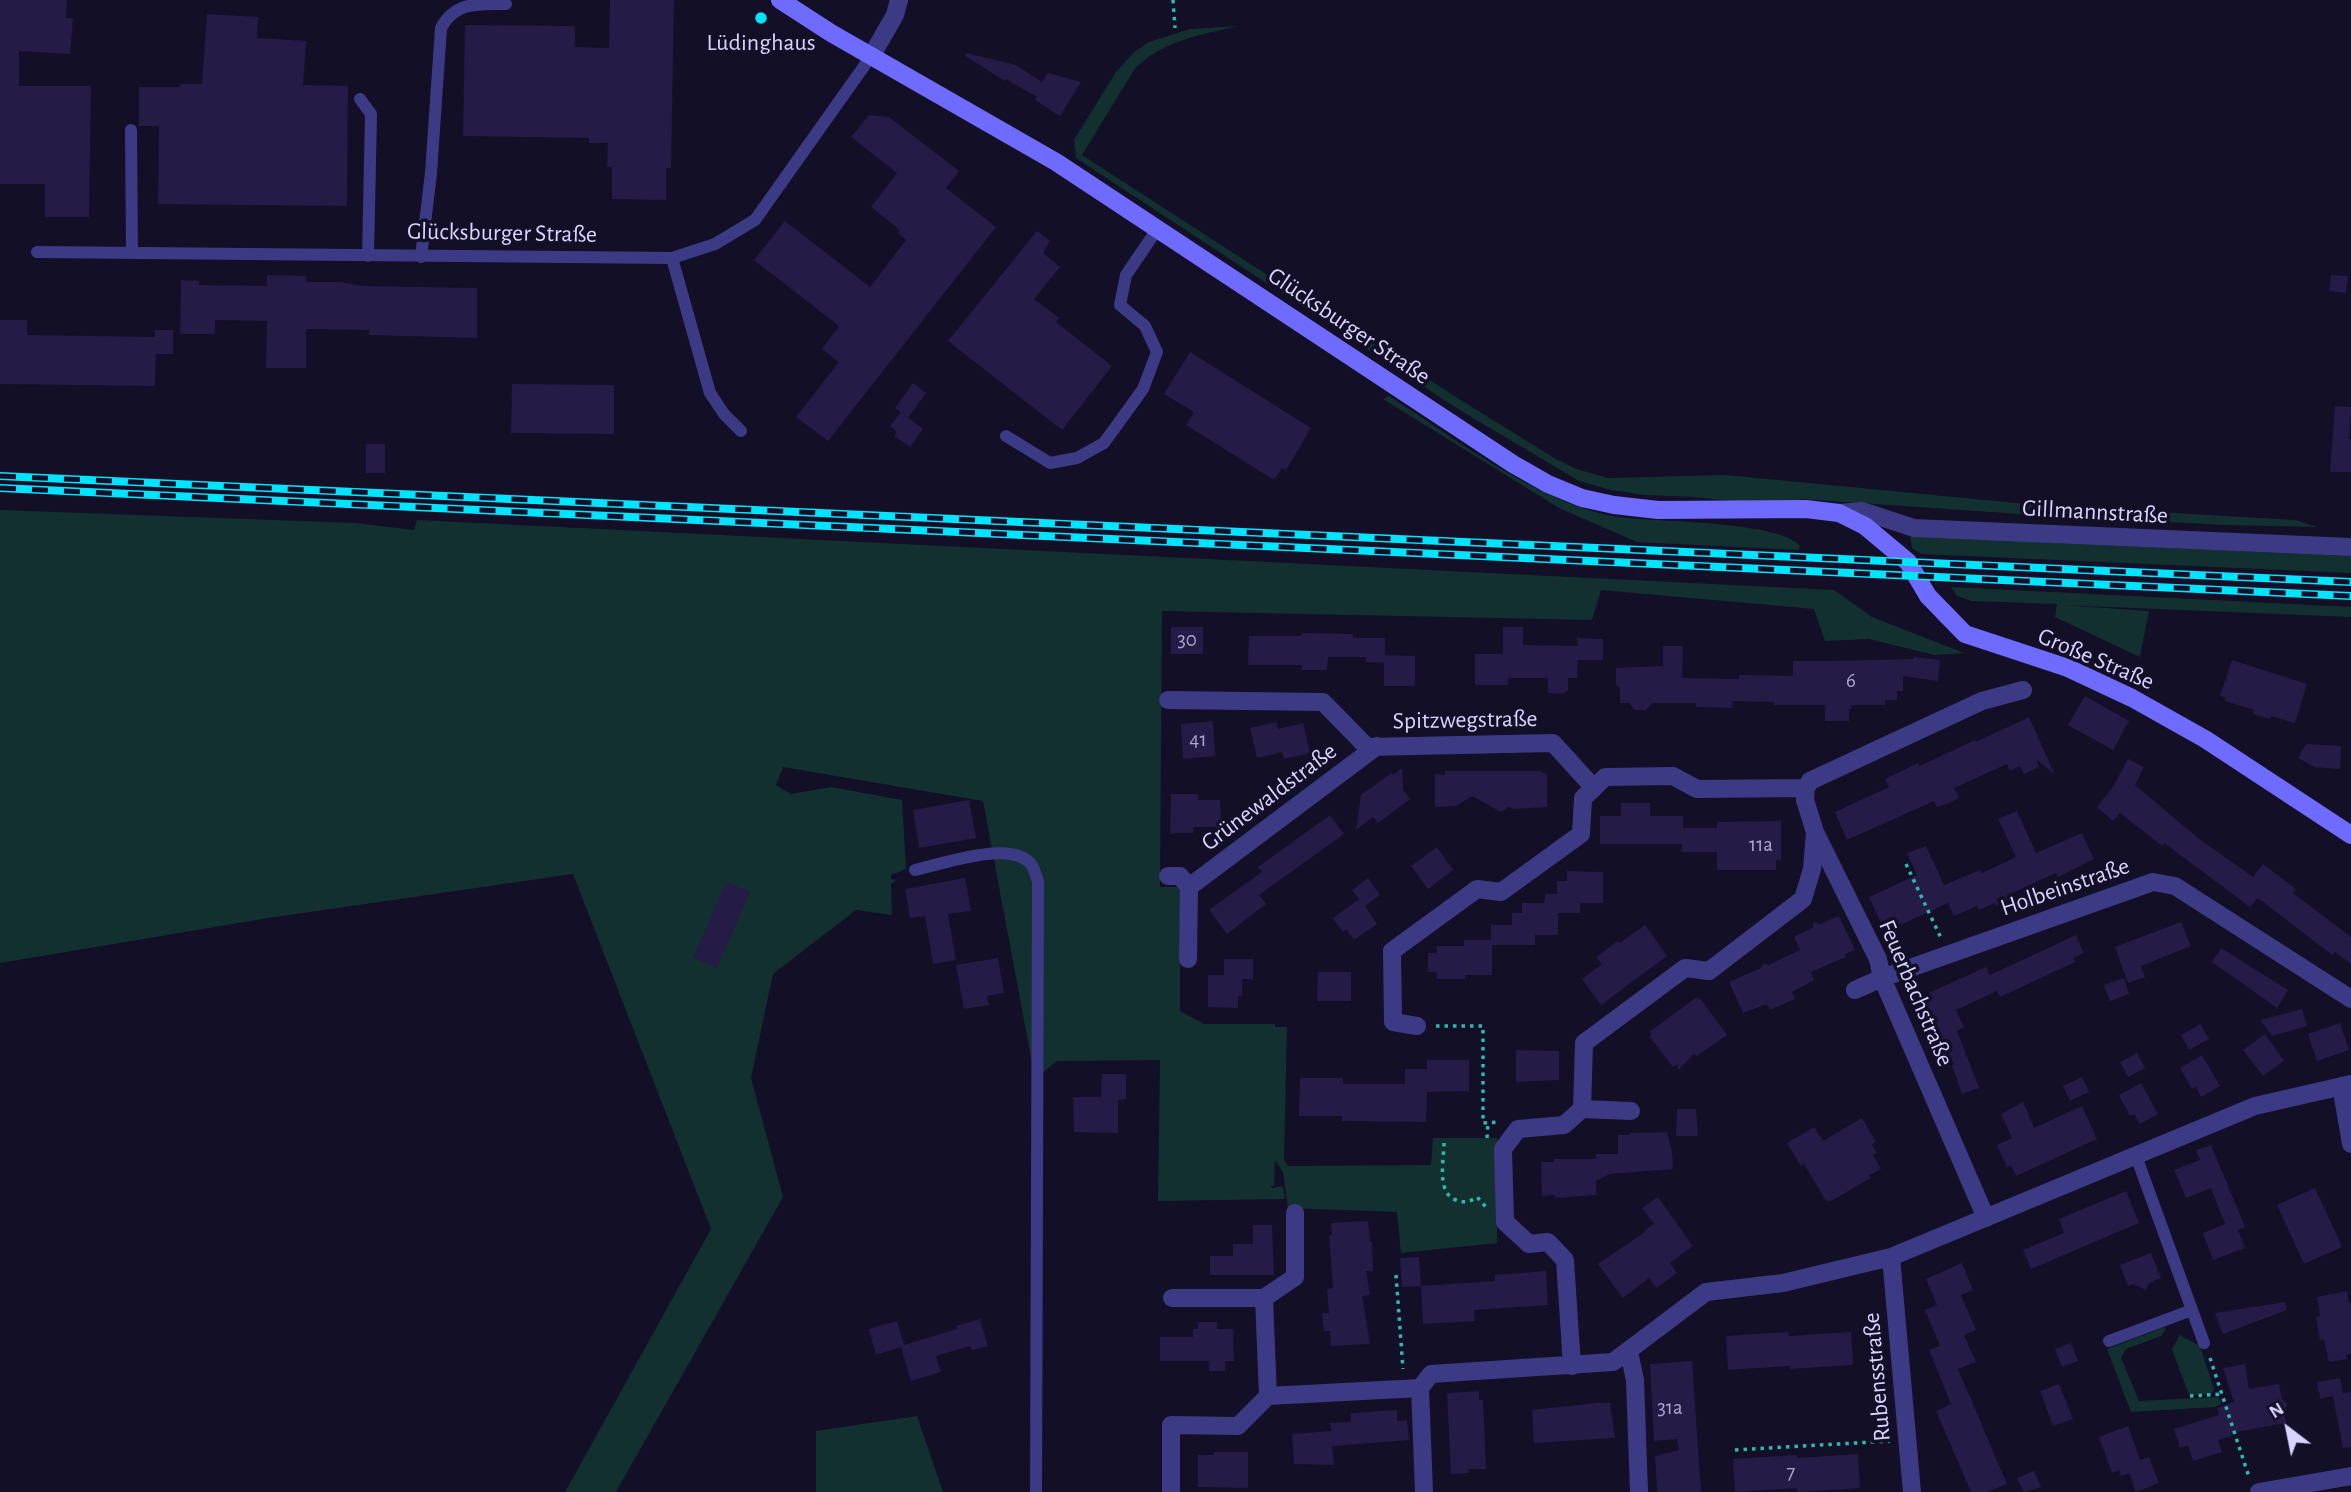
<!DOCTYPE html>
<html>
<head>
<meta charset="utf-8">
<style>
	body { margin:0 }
	#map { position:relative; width:2351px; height:1492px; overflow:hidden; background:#130f26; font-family:"Alegreya Sans",sans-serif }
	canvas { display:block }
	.north { position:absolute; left:2253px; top:1394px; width:70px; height:70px; -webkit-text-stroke:5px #130f26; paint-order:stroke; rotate:328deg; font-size:19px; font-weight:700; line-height:28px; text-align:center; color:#d9d4ff }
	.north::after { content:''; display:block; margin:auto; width:24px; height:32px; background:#d9d4ff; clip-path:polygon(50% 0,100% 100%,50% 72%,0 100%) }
</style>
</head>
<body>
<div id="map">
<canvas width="2351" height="1492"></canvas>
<div class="north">N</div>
</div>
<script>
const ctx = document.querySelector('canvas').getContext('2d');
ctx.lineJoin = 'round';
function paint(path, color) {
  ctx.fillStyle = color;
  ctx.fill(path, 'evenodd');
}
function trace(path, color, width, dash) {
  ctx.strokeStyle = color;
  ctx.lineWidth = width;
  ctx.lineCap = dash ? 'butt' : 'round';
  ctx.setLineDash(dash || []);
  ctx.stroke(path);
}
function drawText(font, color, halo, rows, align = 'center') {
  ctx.font = font + ' "Alegreya Sans",sans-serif';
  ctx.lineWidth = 7;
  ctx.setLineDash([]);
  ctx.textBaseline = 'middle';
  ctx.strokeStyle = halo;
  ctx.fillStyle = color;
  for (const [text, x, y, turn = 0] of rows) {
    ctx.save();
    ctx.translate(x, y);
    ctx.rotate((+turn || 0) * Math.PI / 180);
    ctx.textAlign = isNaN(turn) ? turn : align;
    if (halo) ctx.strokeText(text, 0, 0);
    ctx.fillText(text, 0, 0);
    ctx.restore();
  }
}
paint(new Path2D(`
	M1238,26C1201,35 1160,41 1134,70L1082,155L1459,399L1556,459L1576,469L1608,478L1726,475L2037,505L2295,520L2317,527L2226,525L2034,515L1802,499L1777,506L1693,497L1644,495L1611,490L1579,481L1458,409L1076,158L1074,140L1116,72L1134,52L1149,42L1190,29Z
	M1389,396C1455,438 1542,506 1619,517C1654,522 1781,521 1800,546L1798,550L1637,542L1559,508L1383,399Z
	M0,510L355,523L414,530L417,520L1834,590L1872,617L1964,653L1934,655L1869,639L1825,641L1814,609L1601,590L1592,620L1162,611L1160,887H1180V1011L1204,1024H1275V1027H1287L1284,1160L1288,1166L1431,1165L1433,1138H1497V1243L1401,1253L1397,1212L1288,1208L1283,1172L1275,1160L1274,1186H1270L1273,1188L1283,1186L1285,1199L1158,1201L1160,1060L1057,1061L1035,1079L983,801L783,767L776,785L791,794L831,787L902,800L906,869L891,875V879L896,880L891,884L892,915L856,910L773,974L751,1078L783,1197L616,1492H565L711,1229L573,874L268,918L0,963Z
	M1910,535H1945L2056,543L2351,556V573L1921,554L1912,548Z
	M1951,587L2351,607V617L2061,605L2149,611L2140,657L2055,617L2057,604L1972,601L1957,596Z
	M2165,1327V1330L2161,1336L2126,1349L2121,1358L2139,1401L2217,1397L2220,1399L2221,1404L2215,1407L2131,1412L2107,1349Z
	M2180,1335L2200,1346L2214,1389L2212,1394L2189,1395L2172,1349Z
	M917,1416L943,1492H816V1431Z`), '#12302f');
paint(new Path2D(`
	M0,0H67L66,18H73L70,54L19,51V86H91L89,217H45V184H0Z
	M610,0H674L671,168H666V200L612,199V167H607L608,143H589V138L463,136L465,25L575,26V47L609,48Z
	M207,14L258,17L257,38L306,41L303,85L348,86L347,206L158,204L159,126H139V87H180V84H202Z
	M966,53L1016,65L1042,82L1048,73L1081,82L1060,116L1035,100L1037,97L1006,79L1005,81L965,56Z
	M869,115L889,117L959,171L946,188L996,227L828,441L796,417L839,362L822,349L839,326L754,260L785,221L870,287L906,240L898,233L900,230L871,207L897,173L851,137Z
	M1037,231L1050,241L1043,253L1060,267L1034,299L1059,318L1056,322L1112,366L1062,430L948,341Z
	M267,275L306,276V282H341L362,286L477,288V338L369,335V330L306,329V368H266L267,321L215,320V334H180L181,280L199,281V285L267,286Z
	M2331,275L2348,276L2346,293L2329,291Z
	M0,320H27V335L155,337V330H173V354H156L155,386L0,384Z
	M1190,352L1311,428L1286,470L1282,468L1274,480L1186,425L1194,412L1164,394Z
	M913,383L926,393L908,418L905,415L923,429L910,447L894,436L897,432L890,426L901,412L895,408Z
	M512,384L614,385V434L511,433Z
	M2335,406L2351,407L2349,439H2351V472H2330Z
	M366,444H385V473H366Z
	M1171,627H1203V654H1171Z
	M1503,627H1523V645L1578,646L1577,638L1603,639V660H1578L1577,678H1568V691L1562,694L1548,693V678H1508V685H1475V654H1503Z
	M1302,633L1353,634V638H1385V655L1415,656V686H1384V663L1366,662V657H1328L1327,670H1302V665H1248L1249,636H1302Z
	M1663,646H1683L1682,678L1739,679V675L1793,676V661H1828L1914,659V657L1940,660L1938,681L1903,676V691H1897V700H1885V705H1851V709H1849V721H1825V705H1774V702L1732,701V708L1696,707V703H1652L1646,710H1635L1629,703H1620V688L1616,685V668L1663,666Z
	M2232,660L2307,684L2295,723L2271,716L2270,719L2253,714L2254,710L2225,701L2226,698L2220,696Z
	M2085,696L2129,721L2113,750L2068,725Z
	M2029,717L2055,775L2036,759L2039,767L2024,774L2020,766L2010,771L2007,764L1954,788L1959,798L1949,803L1937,807L1934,801L1847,840L1835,812L1889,787L1885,779L1918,763L1920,766L1975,740L1976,742Z
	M1213,721L1215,756L1183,759L1181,724Z
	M1276,722L1278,729L1303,723L1310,753L1284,759L1282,752L1257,758L1250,728Z
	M2306,744L2341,746L2340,769L2315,767L2298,758Z
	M2128,759L2144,767L2135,785L2198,838L2253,877L2263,864L2296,889L2293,893L2351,937V964L2335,952L2332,955L2258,898L2250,907L2164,843L2162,846L2120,813L2113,821L2097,807L2113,787Z
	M1402,768L1403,789L1410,799L1378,823L1373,817L1356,830L1361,795L1391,773L1393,775Z
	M1445,771H1540L1547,774V807L1513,809L1509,807L1501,812L1472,796L1456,806L1435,807V774L1445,775Z
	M1171,794H1198V800H1220L1221,827H1193V833H1170Z
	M969,800L976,838L919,848L913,810Z
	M1621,803H1650V816H1683V828H1717V822L1781,821V860H1776V870H1717V852H1681L1682,844H1600V816H1621Z
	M2017,811L2036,853L2082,833L2094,859L2058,877L2056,873L2010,894L2012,898L1996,906L1995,903L1979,910L1977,906L1954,916L1948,903L1885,932L1869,897L1917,875L1907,853L1926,846L1944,885L1980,870L1982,873L2016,857L1998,819Z
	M1330,815L1344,834L1259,895L1266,904L1227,934L1209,910L1262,872L1258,867Z
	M1437,847L1453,870L1428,889L1411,866Z
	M1567,871L1603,872V903H1580V913H1558V935H1535V945H1492V975H1465V979H1437L1436,972H1428V953H1437L1436,946H1464V940H1491V925H1512V913H1522V903H1544L1545,894H1557V881H1567Z
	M965,878L971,911L948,914L956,960L933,964L925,916L910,918L905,889Z
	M1368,878L1380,895L1365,906L1377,924L1354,940L1346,929L1343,932L1333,918L1359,899L1352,890Z
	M726,882L750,892L717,968L693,958Z
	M1839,916L1855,950L1845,954L1846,957L1811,972L1814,980L1792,992L1795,999L1770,1010L1767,1004L1743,1013L1729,982L1761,968L1763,963L1768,965L1800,950L1794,937L1812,928L1814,922L1820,924Z
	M2181,922L2191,946L2141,966L2145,977L2128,983L2115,947Z
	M1645,925L1667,956L1601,1005L1582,979L1602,964L1596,957L1618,941L1620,943Z
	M2076,935L2084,953L2073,958L2075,962L2000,997L1997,991L1956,1010L1964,1027L1957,1031L1979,1088L1962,1094L1952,1065H1954L1922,996L1986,967L1990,975Z
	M2221,948L2288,990L2277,1008L2212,962Z
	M998,958L1004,993L987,996L989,1005L964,1009L956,965Z
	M1224,959H1253V979H1242V996H1238V1008L1208,1007V975H1224Z
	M1318,972H1351V1001H1317Z
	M2124,978L2129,994L2110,1001L2104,985Z
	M1697,997L1698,1000L1700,998L1727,1035L1697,1056L1694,1054L1678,1070V1064L1673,1067L1649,1036L1651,1035L1649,1032Z
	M2302,1009L2307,1026L2272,1036L2260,1020Z
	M2340,1023L2349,1050L2317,1061L2308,1034Z
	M2200,1024L2209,1039L2189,1050L2181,1035Z
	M2265,1034L2284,1061L2263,1076L2243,1050Z
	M1516,1050L1559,1051V1080L1516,1082Z
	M2137,1053L2145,1068L2128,1077L2120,1062Z
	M2202,1055L2220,1086L2201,1097L2196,1087L2192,1089L2180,1068Z
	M1427,1060H1469V1091L1427,1092L1426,1122L1342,1121V1116H1299L1300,1078H1343V1084H1405V1069H1427Z
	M1102,1074H1126V1099L1118,1100V1133L1074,1132L1073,1097H1101Z
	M2082,1077L2089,1092L2070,1101L2063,1086Z
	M2141,1083L2158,1114L2140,1124L2134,1114L2130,1116L2119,1095Z
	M2023,1102L2034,1128L2082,1106L2097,1139L2016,1176L2011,1165L2007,1167L1997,1145L2012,1138L2001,1114Z
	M1677,1109H1696L1698,1136H1676Z
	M1862,1118L1876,1142L1872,1144L1877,1153L1873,1155L1881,1169L1869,1175L1871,1178L1829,1202L1828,1200L1826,1201L1804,1164L1801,1166L1787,1143L1814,1127L1823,1141Z
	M1667,1132L1672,1152L1673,1169L1610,1174L1596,1181V1195L1555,1198V1195L1542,1196L1541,1162H1554V1159H1596V1154H1618V1135H1630V1133Z
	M2211,1145L2245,1227L2238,1230L2245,1248L2213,1260L2203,1233L2225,1224L2211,1188L2186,1198L2174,1170L2200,1160L2196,1150Z
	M2315,1188L2342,1247L2304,1264L2277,1205Z
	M2126,1191L2139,1223L2031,1269L2023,1250L2064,1233L2059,1219Z
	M1658,1197L1693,1246L1670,1263L1677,1273L1656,1288L1649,1278L1623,1298L1598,1264L1645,1232L1644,1231L1654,1224L1642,1208Z
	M1368,1221L1370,1242H1372L1373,1271H1366L1370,1295L1362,1296L1370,1344L1331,1346L1330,1331H1324L1322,1313H1329L1327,1289L1333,1288L1329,1235H1332L1331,1223Z
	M1253,1225H1272L1274,1275H1210V1256H1233V1244H1253Z
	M2151,1253L2161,1278L2149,1283L2146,1290L2133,1284L2128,1286L2120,1265Z
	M1419,1257L1421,1286L1402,1287L1400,1258Z
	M1962,1263L1973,1290L1961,1295L1976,1330L1964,1335L1976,1362L1958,1369L2007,1484L1987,1492H1971L1936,1411L1951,1404L1929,1350L1940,1346L1925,1310L1937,1305L1926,1279Z
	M1546,1271L1548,1305L1474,1310L1475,1321L1423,1324L1421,1286L1495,1281V1275Z
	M2347,1291L2349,1303H2351V1354L2346,1355L2347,1359L2329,1362L2324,1340H2320L2316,1317L2320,1316L2317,1297Z
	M2285,1302L2287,1310L2223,1334L2215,1313Z
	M980,1319L988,1346L972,1350L970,1346L936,1356L941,1372L911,1381L901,1347L876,1355L869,1329L897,1321L904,1345L957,1329L956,1326Z
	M1198,1322H1217V1329H1233L1234,1361H1225V1371H1209V1361H1160V1337H1193V1329H1198Z
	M1788,1332L1789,1336L1851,1332L1853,1365L1790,1369V1366L1728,1370L1726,1336Z
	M2071,1343L2078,1361L2062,1367L2055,1349Z
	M1692,1361L1701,1492H1657L1655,1456L1679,1450L1677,1439L1654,1441L1650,1364Z
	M2245,1364L2249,1389L2279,1384L2282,1399L2288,1404L2284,1410L2286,1423L2231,1433L2232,1436L2218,1440L2222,1452L2193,1461L2188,1445L2180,1448L2174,1429L2219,1415L2217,1408L2234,1402L2223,1368Z
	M2340,1378L2343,1393L2351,1392V1447L2343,1448L2333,1396L2320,1399L2317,1382Z
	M2059,1384L2073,1419L2053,1426L2040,1391Z
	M1479,1391V1400H1483L1486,1469H1468L1469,1473L1451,1474L1447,1393Z
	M1596,1403H1610L1615,1438L1534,1443L1532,1410Z
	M1397,1410V1421L1407,1420L1409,1440L1332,1446L1334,1465L1294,1464L1292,1434L1331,1431L1330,1423L1351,1422V1413Z
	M2128,1426L2140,1460L2149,1457L2159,1483L2136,1492L2129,1473L2121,1476L2119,1470L2112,1473L2099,1437Z
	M1214,1452H1248V1488L1198,1487V1455H1214Z
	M1858,1454L1860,1488L1798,1492L1796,1488L1735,1492L1733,1459L1797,1455V1458Z
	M2034,1471L2041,1487L2024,1492L2017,1478Z`), '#241b47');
trace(new Path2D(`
	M1173,0L1175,28
	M1906,864L1941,938
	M1436,1026H1483V1123L1500,1122
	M1487,1138L1488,1122
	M1444,1143C1444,1159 1436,1193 1456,1200C1464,1203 1470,1202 1477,1197L1486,1207
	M1396,1275L1403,1369
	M2210,1358L2249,1477
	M2190,1396L2222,1394
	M1735,1450L1890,1441`), '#2fb8b0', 3.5, [3.5, 5]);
trace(new Path2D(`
	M360,99L371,114L368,256
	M131,130L132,253
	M37,252L672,258L715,244L755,220L872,55
	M421,257L431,173L441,28C455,1 479,4 506,4
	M672,258L710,393L724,414L741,431
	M1006,436L1050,463L1077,458L1104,443L1143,389L1157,352L1145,326L1120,305L1126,275L1158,228
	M915,870C942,864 1007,841 1029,862C1034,866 1036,876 1038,882L1036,1492
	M2136,1156L2204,1343
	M2109,1341L2192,1310`), '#3d3a85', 12);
trace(new Path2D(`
	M872,55L895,15L899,0
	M1839,513L1862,511L1914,528L2351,547
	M1168,700L1323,702L1367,747L1553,743L1594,788L1605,777L1673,776L1697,789L1806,788
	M1806,788L1805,800L1815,832L1878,959L1882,978L1986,1218
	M1806,788L1810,781L1982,701L2023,690
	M1168,876H1180L1189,887
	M1188,959L1189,887L1377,746
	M1855,990L1882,978L2153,882L2175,886L2351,999
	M1417,1026L1393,1022L1392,951L1477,889L1501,892L1581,834L1583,798L1594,788
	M2341,1086L2351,1144
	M1582,1109L1631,1111
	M1891,1257L1912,1492
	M1172,1298H1264L1268,1396L1420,1388L1431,1374L1613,1362L1706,1292L1783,1283L1891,1257L2255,1106L2351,1084
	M1264,1298L1295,1277V1213
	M1629,1352L1635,1380L1639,1492
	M1572,1366L1565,1260L1548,1242L1529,1244L1505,1222L1503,1149L1518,1129L1564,1125L1582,1109L1584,1043L1685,968L1709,971L1803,899L1812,869L1815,832
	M1420,1388L1424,1492
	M1171,1492V1425L1238,1426L1268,1396
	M2259,1492L2351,1476`), '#3d3a85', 18);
trace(new Path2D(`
	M780,0L831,33L1056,162L1513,464L1548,484L1582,498L1614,505L1658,510L1806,509L1839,513L1865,526L1908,562L1928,596L1965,634L2068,668L2132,698L2205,739L2351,835`), '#6f6bff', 18);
const rail = new Path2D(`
	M0,476L2351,582
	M0,488L2351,596`);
trace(rail, '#00e5ff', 8);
trace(rail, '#130f26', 5, [16]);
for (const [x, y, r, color] of [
	[761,18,7,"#00e5ff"]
]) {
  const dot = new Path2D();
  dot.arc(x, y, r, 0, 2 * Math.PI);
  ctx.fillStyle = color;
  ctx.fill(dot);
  trace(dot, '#130f26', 2.5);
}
drawText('21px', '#aca6d1', null, [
	["30",1187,640],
	["6",1851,681],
	["41",1198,740],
	["11a",1761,845],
	["31a",1670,1408],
	["7",1791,1473]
]);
drawText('24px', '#d9d4ff', '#130f26', [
	["Lüdinghaus",761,43]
]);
drawText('24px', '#d9d4ff', '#130f26', [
	["Glücksburger Straße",502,233,1],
	["Glücksburger Straße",1349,326,34],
	["Gillmannstraße",2095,512,3],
	["Große Straße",2096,659,23],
	["Spitzwegstraße",1465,720,-1],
	["Grünewaldstraße",1269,797,-37],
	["Holbeinstraße",2065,887,-19],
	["Feuerbachstraße",1916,993,67],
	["Rubensstraße",1877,1377,-95]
]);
</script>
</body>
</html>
